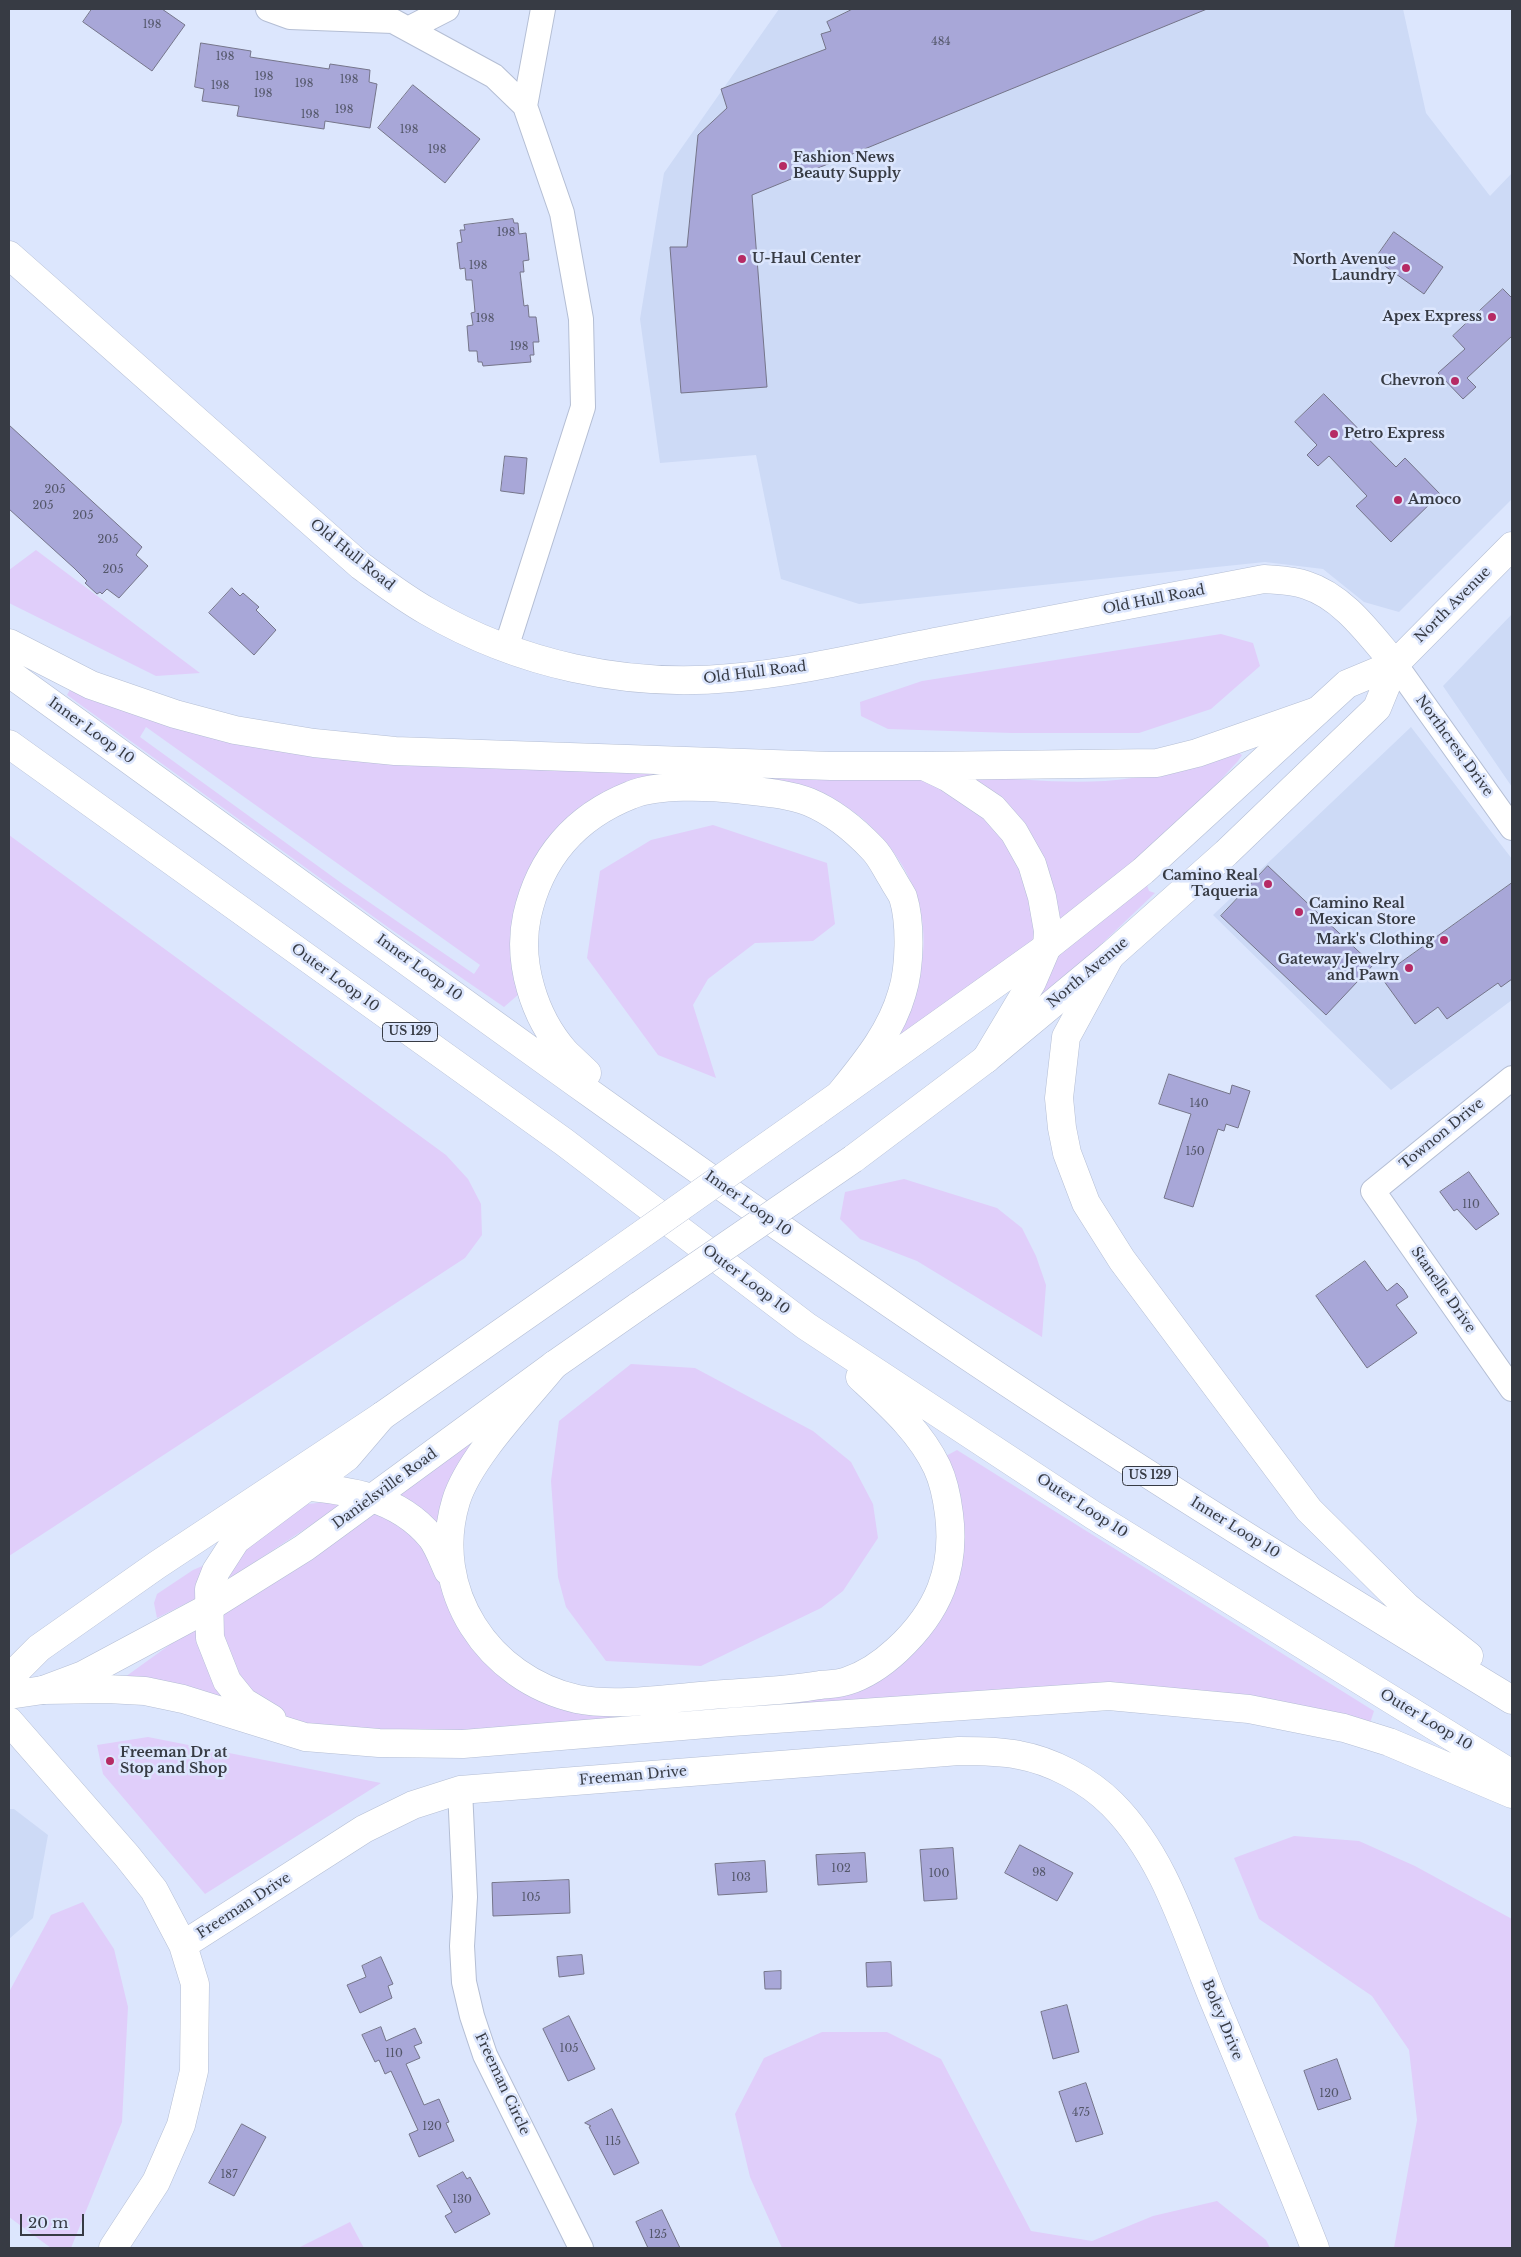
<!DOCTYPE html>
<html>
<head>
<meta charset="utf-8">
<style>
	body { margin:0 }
	#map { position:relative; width:1521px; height:2257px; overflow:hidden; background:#dce6fd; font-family:"Libre Baskerville",serif }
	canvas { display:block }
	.frame { position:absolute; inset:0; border:10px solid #373b44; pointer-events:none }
	.scale { position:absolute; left:20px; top:2214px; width:64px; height:22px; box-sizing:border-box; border:2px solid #373b44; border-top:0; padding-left:6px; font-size:15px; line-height:18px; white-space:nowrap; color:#373b44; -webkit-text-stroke:4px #dce6fd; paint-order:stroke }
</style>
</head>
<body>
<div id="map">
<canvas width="1521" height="2257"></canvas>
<div class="frame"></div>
<div class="scale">20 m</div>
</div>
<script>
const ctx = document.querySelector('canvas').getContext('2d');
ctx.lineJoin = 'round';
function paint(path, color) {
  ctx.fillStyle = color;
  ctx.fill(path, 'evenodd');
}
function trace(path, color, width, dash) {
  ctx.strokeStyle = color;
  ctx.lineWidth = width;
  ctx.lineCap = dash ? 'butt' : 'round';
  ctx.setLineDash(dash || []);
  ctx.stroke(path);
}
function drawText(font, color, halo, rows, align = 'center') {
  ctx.font = font + ' "Libre Baskerville",serif';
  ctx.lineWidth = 5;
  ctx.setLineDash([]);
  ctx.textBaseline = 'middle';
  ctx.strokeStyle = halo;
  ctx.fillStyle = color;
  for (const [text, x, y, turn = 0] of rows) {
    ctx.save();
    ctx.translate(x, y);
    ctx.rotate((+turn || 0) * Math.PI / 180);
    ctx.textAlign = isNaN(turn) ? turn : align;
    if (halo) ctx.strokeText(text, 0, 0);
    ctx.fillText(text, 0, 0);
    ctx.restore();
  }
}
paint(new Path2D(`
	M779,9H1403L1426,113L1490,196L1512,173V499L1399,612L1364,602L1323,569L1265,562L859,604L781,579L756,455L660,463L640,319L664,173Z
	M1512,614V787L1443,686Z
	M1411,727L1512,859V1000L1391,1090L1213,915Z
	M9,1809H14L48,1835L33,1918L9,1939Z`), '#cddaf6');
paint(new Path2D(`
	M36,550L200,673L156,676L9,603V570Z
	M1221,634L1253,643L1260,666L1211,709L1139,733H1012L888,729L861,716L860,702L922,681Z
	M72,686L187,727L923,779L959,793L1011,842L1036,914L1035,942L894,1039C904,1016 916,993 921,968C936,894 888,826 825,794L695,779L558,834L519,994L504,1007L389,928L67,695ZM146,727L480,965L474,974L344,885L140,737Z
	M1237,752L1242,755L1238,761L1169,836L1055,927L969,781L974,777C1026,779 1081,786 1132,778C1168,772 1203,762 1237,752Z
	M713,825L827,863L835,924L813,941L755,943L708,979L693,1005L716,1078L658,1055L587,958L600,871L651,840Z
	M9,835L446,1155L468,1179L481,1204L482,1235L465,1258L9,1556Z
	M1147,885L1149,891L1155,893L1066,978L1037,1001L1052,959Z
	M904,1179L997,1208L1022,1228L1036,1256L1046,1285L1042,1337L917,1261L860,1239L840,1219L845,1192Z
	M631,1364L695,1368L813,1431L851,1462L873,1504L878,1538L843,1591L821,1608L701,1666L606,1661L566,1607L558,1577L551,1481L559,1421Z
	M489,1429L442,1532L396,1496Z
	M957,1450L1374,1711L1369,1726L1236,1697L463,1732L383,1733L311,1726L273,1712L231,1669L217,1615L377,1511L407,1526L524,1688L805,1699L934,1624L944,1457Z
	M325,1502L339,1504L340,1506L232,1577H229L227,1574L240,1551L300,1505Z
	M207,1564L201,1596L157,1618L154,1603L157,1594L193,1570Z
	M193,1628H196L234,1700L125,1677Z
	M148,1737L381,1783L205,1894L103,1774L97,1745Z
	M1294,1836L1359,1841L1415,1866L1512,1919V2248H1394L1417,2120L1409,2050L1372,1996L1259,1919L1234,1858Z
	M83,1902L114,1949L128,2007L122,2122L71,2248H51L9,2217V1992L51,1915Z
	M822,2032H887L941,2059L1031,2231L1092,2241L1153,2216L1217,2201L1266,2240L1270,2248H782L750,2177L735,2114L764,2058Z
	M350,2222L364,2248H300V2247Z`), '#e0cefa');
const building = new Path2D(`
	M92,9H162L185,25L152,71L83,22Z
	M853,9H1207L752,195L767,387L681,393L670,247H687L698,135L727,108L721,89L826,49L821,34L831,31L827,22Z
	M201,43L251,51L250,57L329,69L330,64L370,70L369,82L377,84L370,128L325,121L324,129L237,116L239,106L202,101L204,89L195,87Z
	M413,85L480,139L445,183L378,128Z
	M513,219L514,223H518L519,234L526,233L529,260L523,261L524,272H520L524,306L528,305L529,317H536L539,342H533L534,355H530L531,362L483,366L482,362H478L477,351H469L467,326L473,325L471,313L475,312L472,280H466L465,268L460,269L457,243L462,242L460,230H465L464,225Z
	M1394,232L1443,267L1424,294L1375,259Z
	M1503,289L1512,298V336L1467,378L1476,387L1463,399L1438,373L1465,349L1453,336Z
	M1324,394L1396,467L1405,458L1440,494L1391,542L1356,506L1367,496L1329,456L1318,466L1307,455L1317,445L1295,422Z
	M9,425L142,547L136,555L148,566L119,598L107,589L102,594L100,592L97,594L85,583L87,581L74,568L9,509Z
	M505,456L527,458L524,494L501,491Z
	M232,588L240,596L243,593L259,607L256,610L276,630L254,655L209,613Z
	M1268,866L1373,965L1326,1015L1221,916Z
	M1512,883V979L1501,987L1498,983L1447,1019L1438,1007L1415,1024L1381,977Z
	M1169,1074L1230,1094L1232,1085L1250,1091L1238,1128L1226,1124L1224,1131L1218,1129L1193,1207L1164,1198L1191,1114L1159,1104Z
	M1469,1172L1499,1214L1476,1230L1457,1209L1454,1211L1440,1192Z
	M1365,1261L1387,1291L1397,1283L1403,1289L1408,1297L1396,1305L1417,1333L1367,1368L1316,1296Z
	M1020,1845L1073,1873L1057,1901L1005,1873Z
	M953,1848L957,1899L924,1901L920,1850Z
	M865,1853L867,1882L818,1885L816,1855Z
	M765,1861L767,1892L718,1895L715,1864Z
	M569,1880L570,1913L493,1916L492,1883Z
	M582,1955L584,1974L559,1977L557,1957Z
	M381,1957L393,1984L388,1986L392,1998L360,2013L347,1985L366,1977L362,1966Z
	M891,1962L892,1986L867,1987L866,1963Z
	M781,1971V1989H765L764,1972Z
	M1067,2005L1079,2052L1053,2059L1041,2012Z
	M569,2016L595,2069L568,2081L543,2029Z
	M381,2027L386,2041L415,2028L422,2043L414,2046L420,2058L406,2064L424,2105L439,2099L449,2122L446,2123L454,2141L419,2157L409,2134L418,2130L391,2071L385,2074L379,2060L375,2062L362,2035Z
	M1337,2059L1351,2099L1318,2110L1304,2071Z
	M1086,2083L1103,2134L1076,2142L1059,2092Z
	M612,2109L639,2163L614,2175L589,2127L591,2126L585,2123Z
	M242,2124L266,2137L234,2196L209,2183Z
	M463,2172L467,2179L470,2177L490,2214L455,2233L445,2216L452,2212L437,2186Z
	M662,2210L680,2248H648L636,2222Z`);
paint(building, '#a8a7d8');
trace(building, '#75758a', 1);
const minor = new Path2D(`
	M268,9L290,17L393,21L494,76L525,106L562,213L581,319L583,407L506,648
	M408,29L447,9
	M525,106L543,9
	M1395,664L1512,828
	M1512,1078L1373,1191L1512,1389
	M460,1790L465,1897L462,1946L464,1982L472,2016L485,2055L581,2248`);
const tertiary = new Path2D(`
	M9,1721L127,1856L154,1890L183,1945L195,1984L194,2071L181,2125L156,2182L113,2248
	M183,1945L364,1829L413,1805L460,1790L959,1751C979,1751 1000,1751 1019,1755C1052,1761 1088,1780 1112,1804C1164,1856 1185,1930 1212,1996C1247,2080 1282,2164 1315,2248`);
const secondary = new Path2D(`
	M9,255L361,566C383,582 404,598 427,611C518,664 626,688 731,678C800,672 868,655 935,642C1045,621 1155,600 1264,579C1278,580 1293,580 1306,585C1344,597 1370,635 1395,664
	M814,1113L1047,947L1143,871L1347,684L1395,664
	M853,1159L986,1059L1110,956L1226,853L1377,708L1395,664L1512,546
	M9,1678L39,1648L157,1565L382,1416L594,1268
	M9,1695L43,1690L83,1675L208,1608L304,1548L554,1365L640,1305`);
const motorway = new Path2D(`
	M9,643L91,685L175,714L235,730L314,743L395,751L831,766H924L947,777L993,808L1014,832L1032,864L1042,897L1048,931L1047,947L1032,982L986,1059
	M9,673C316,894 620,1120 932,1332C1122,1461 1317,1581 1512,1700
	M9,744L564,1142L806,1326L1093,1515L1512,1774
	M927,766L1157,763L1197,753L1317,711
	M1110,956L1066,1037L1059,1098L1062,1128L1067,1153L1086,1203L1122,1260L1309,1510L1407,1607L1469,1656
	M587,1073C580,1066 572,1059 565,1052C534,1017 517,962 527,916C540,858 575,817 631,795C657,784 708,786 736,789C760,792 786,793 809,802C833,812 855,830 873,849C881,857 886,869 892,878C895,884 900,891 903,897C911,923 910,968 902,993C891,1032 865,1063 840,1094
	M554,1365C524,1402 469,1458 456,1501C429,1590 488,1679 577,1699C616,1707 672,1698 712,1695C748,1692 785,1691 820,1685C829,1684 839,1684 847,1681C866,1675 883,1663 897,1650C938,1612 956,1570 949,1514C947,1498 944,1482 937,1467C920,1431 889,1404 860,1377
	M299,1486C347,1490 397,1496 431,1537C438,1546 443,1560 448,1571
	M43,1690L107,1689L145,1691L183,1699L305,1737L379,1743L463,1744L731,1722L1109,1696L1249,1709L1344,1728L1389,1742L1512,1794
	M272,1719L244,1702L227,1681L210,1638L209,1589L216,1571L236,1540L347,1457L382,1416`);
trace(minor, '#b4bed4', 26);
trace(tertiary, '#b4bed4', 29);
trace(secondary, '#b4bed4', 29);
trace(motorway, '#b4bed4', 29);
trace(minor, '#fff', 24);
trace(tertiary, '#fff', 28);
trace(secondary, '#fff', 28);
trace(motorway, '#fff', 28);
const secondaryBridge = new Path2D(`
	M594,1268L814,1113
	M640,1305L853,1159`);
trace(secondaryBridge, '#b4bed4', 29, []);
trace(secondaryBridge, '#fff', 28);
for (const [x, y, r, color] of [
	[783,166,5,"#b62a64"],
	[742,259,5,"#b62a64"],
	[1406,268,5,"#b62a64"],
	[1492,317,5,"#b62a64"],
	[1455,381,5,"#b62a64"],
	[1334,434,5,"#b62a64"],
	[1398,500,5,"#b62a64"],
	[1268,884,5,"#b62a64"],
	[1299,912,5,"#b62a64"],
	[1444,940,5,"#b62a64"],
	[1409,968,5,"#b62a64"],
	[110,1761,5,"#b62a64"]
]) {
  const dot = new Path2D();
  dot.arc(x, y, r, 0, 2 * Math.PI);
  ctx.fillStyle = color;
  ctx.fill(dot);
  trace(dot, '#dce6fd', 2);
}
drawText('11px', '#535669', null, [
	["198",152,25],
	["484",941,42],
	["198",225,57],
	["198",264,77],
	["198",349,80],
	["198",304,84],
	["198",220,86],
	["198",263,94],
	["198",344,110],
	["198",310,115],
	["198",409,130],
	["198",437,150],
	["198",506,233],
	["198",478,266],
	["198",485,319],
	["198",519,347],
	["205",55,490],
	["205",43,506],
	["205",83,516],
	["205",108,540],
	["205",113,570],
	["140",1199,1104],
	["150",1195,1152],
	["110",1471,1205],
	["102",841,1869],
	["98",1039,1873],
	["100",939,1874],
	["103",741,1878],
	["105",531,1898],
	["105",569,2049],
	["110",394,2054],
	["120",1329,2094],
	["475",1081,2113],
	["120",432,2127],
	["115",613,2142],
	["187",229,2175],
	["130",462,2200],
	["125",658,2235]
]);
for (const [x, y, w] of [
	[410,1032,55],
	[1150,1476,55]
]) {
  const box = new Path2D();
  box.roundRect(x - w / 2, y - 9.5, w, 19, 4);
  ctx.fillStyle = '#dce6fd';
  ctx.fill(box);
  trace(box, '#373b44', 1);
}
drawText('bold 12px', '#373b44', null, [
	["US 129",410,1032],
	["US 129",1150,1476]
]);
drawText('bold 14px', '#373b44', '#dce6fd', [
	["Fashion News",793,158],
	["Beauty Supply",793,174],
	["U-Haul Center",752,259],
	["North Avenue",1396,260,"right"],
	["Laundry",1396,276,"right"],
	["Apex Express",1482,317,"right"],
	["Chevron",1445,381,"right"],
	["Petro Express",1344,434],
	["Amoco",1408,500],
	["Camino Real",1258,876,"right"],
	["Taqueria",1258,892,"right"],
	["Camino Real",1309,904],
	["Mexican Store",1309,920],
	["Mark's Clothing",1434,940,"right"],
	["Gateway Jewelry",1399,960,"right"],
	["and Pawn",1399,976,"right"],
	["Freeman Dr at",120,1753],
	["Stop and Shop",120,1769]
], 'left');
drawText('14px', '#373b44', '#dce6fd', [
	["Old Hull Road",352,555,39],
	["Old Hull Road",1154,600,-11],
	["North Avenue",1453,605,-45],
	["Old Hull Road",755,673,-7],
	["Inner Loop 10",91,731,36],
	["Northcrest Drive",1454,746,54],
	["Inner Loop 10",419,968,36],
	["North Avenue",1088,973,-40],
	["Outer Loop 10",335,978,36],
	["Townon Drive",1442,1134,-39],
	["Inner Loop 10",748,1204,35],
	["Outer Loop 10",746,1280,37],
	["Stanelle Drive",1443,1290,55],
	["Danielsville Road",385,1489,-36],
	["Outer Loop 10",1082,1506,33],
	["Inner Loop 10",1235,1528,32],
	["Outer Loop 10",1426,1720,31],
	["Freeman Drive",633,1776,-5],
	["Freeman Drive",244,1906,-33],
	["Boley Drive",1222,2020,68],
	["Freeman Circle",502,2084,65]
]);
</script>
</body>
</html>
